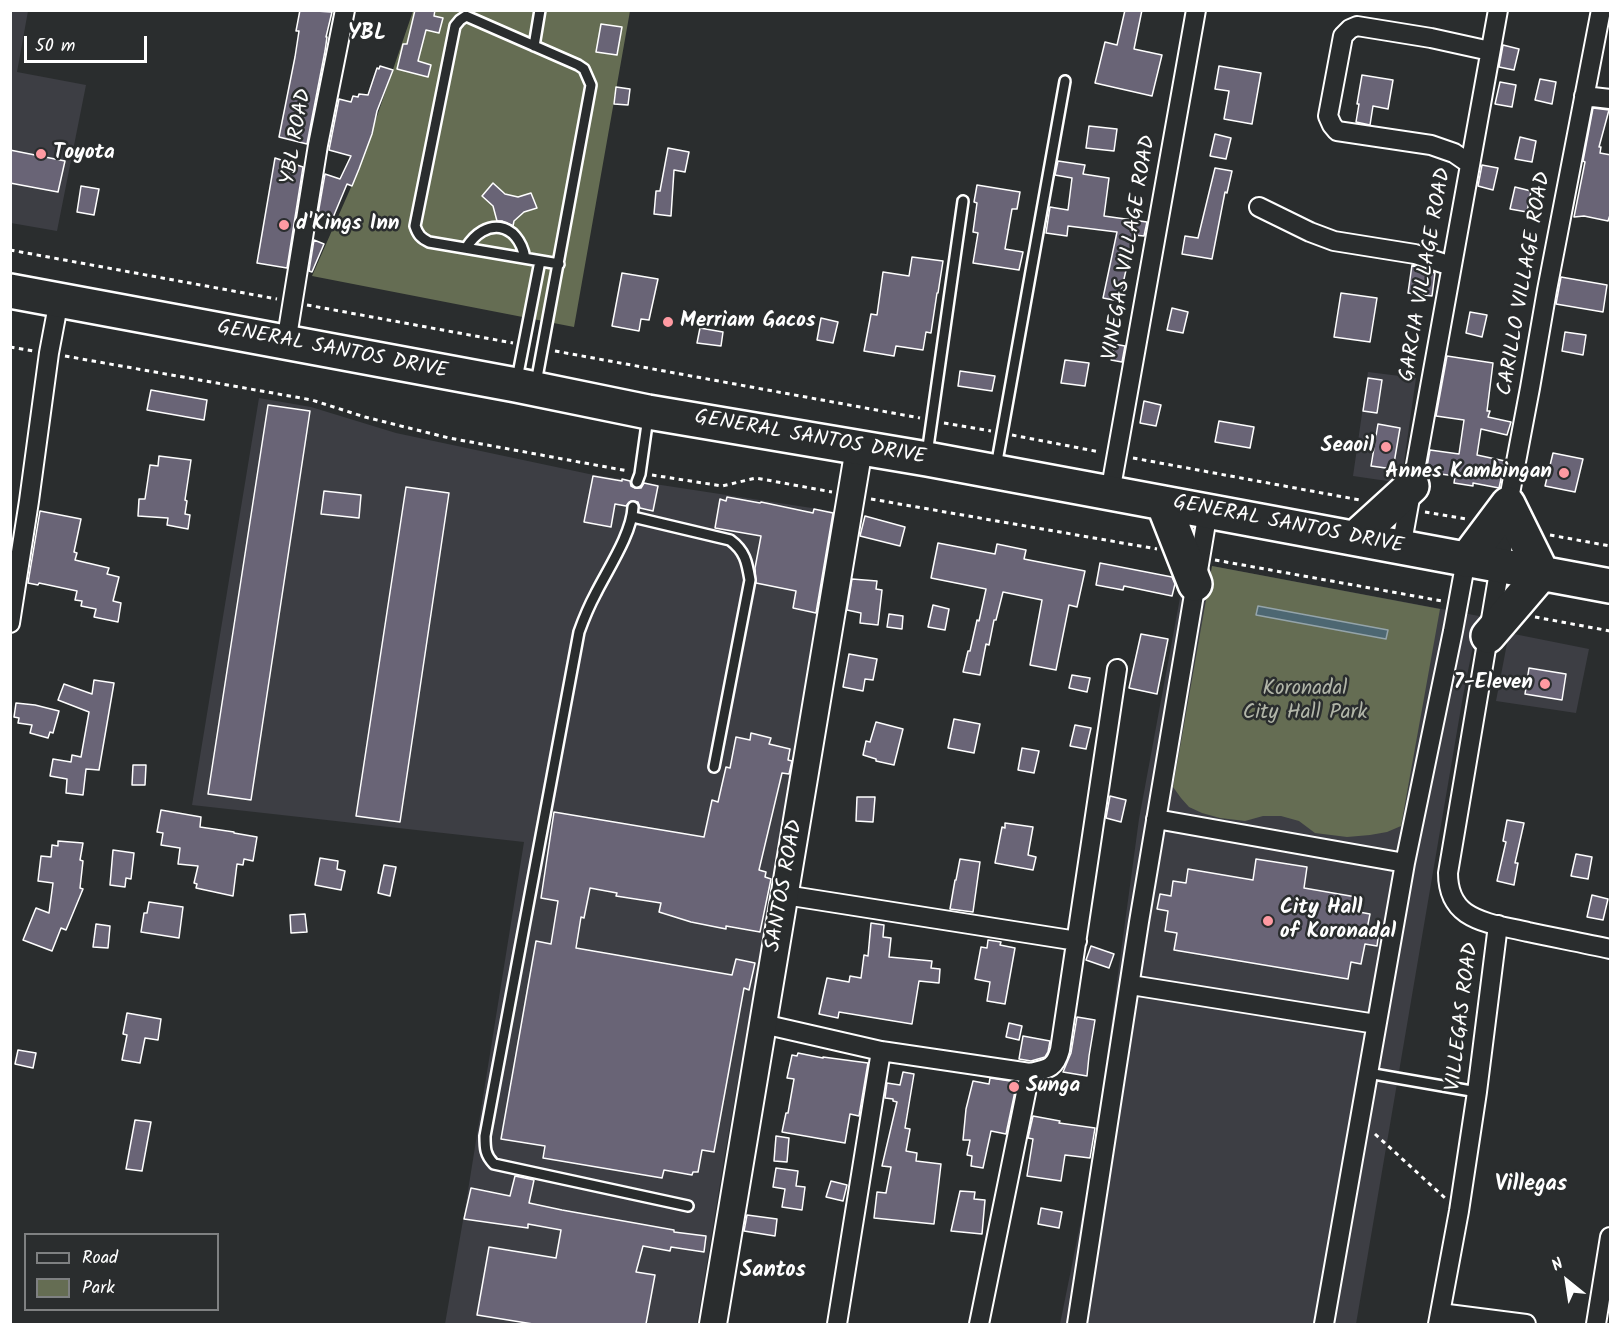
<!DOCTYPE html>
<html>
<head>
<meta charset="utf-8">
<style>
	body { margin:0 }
	#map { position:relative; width:1621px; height:1335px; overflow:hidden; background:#2a2d2e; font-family:Kalam,sans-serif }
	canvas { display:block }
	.frame { position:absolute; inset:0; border:12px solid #fff; pointer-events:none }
	.legend { position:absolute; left:24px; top:1233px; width:195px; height:78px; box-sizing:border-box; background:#2a2d2e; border:2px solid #7f8182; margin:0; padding:8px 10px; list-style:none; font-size:18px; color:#fff }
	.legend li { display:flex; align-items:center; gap:12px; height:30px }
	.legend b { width:30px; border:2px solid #7f8182 }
	.north { position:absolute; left:1537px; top:1251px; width:60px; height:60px; -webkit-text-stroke:4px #2a2d2e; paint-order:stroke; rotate:330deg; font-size:16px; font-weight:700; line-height:24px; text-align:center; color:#fff }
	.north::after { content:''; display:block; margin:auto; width:21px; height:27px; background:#fff; clip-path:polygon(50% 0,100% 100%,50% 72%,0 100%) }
	.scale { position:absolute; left:24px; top:36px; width:123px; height:27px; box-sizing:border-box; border:3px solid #fff; border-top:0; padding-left:8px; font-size:18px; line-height:21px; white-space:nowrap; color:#fff; -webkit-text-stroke:4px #2a2d2e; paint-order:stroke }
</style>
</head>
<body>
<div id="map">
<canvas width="1621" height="1335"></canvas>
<div class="frame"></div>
<ul class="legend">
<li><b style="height:8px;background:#2a2d2e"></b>Road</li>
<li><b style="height:16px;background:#656d53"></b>Park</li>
</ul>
<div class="north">N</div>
<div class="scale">50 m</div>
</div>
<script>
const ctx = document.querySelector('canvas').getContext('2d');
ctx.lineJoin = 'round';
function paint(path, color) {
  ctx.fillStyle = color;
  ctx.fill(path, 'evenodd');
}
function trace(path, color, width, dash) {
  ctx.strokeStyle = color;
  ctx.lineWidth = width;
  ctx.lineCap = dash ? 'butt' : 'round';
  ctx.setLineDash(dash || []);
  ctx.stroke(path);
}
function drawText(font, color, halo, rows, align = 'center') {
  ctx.font = font + ' Kalam,sans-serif';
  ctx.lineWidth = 5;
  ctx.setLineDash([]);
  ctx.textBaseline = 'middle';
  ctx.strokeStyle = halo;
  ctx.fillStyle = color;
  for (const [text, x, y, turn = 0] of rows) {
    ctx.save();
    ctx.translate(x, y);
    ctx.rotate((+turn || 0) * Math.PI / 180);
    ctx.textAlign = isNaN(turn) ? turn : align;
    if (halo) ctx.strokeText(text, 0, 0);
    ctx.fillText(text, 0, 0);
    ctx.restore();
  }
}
paint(new Path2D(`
	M10,11H28L17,72L86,85L57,231L11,223Z
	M1368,372L1416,378L1401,483L1353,476Z
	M259,398L311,407L396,433L589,474L838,512L724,1160L697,1324H445L466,1203L524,842L192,805Z
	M1212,566L1479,616L1463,696L1356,1324H1060L1092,1166L1139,819L1182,587L1208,590Z
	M1509,633L1589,649L1576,713L1496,701Z`), '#3d3e44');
paint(new Path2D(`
	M413,11H630L574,327L312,276L359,169Z
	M1212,566L1440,609L1401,826L1387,832L1370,835L1347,837L1315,833L1299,821L1281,816H1263L1245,821L1220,818L1202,813L1189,807L1181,798L1173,787Z`), '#656d53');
const water = new Path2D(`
	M1258,606L1388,630L1386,639L1256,615Z`);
paint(water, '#4d6772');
trace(water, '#94a4aa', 1.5);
const building = new Path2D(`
	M300,10L332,12L326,37H327L325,51L307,144L279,137L295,57L299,31H296Z
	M415,10H435L434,16L443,18L439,33L426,30L418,61L431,65L428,77L397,69L403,44H407Z
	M1125,10H1142L1134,49L1162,55L1152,96L1095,83L1105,42L1117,45Z
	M601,24L622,27L617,55L596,52Z
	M1503,45L1519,49L1514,70L1499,67Z
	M380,66L393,70L377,111L372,134L359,169L352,186L347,184L332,220L318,214L325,174L340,179L351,156L329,150L339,99L351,102L353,96L358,97L359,94L368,95L377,68L379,69Z
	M1219,66L1261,73L1252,124L1224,119L1229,91L1215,89Z
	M1362,75L1393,80L1388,109L1373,106L1370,125L1356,122L1359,104H1357Z
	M1540,79L1556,82L1552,104L1535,100Z
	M1500,82L1516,85L1512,107L1495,104Z
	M616,87L630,89L628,105L614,104Z
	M1593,108L1609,110L1599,147H1601L1600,153L1611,155V212L1608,221L1584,216L1574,217L1585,162L1583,161Z
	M1089,126L1117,129L1114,151L1086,148Z
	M1215,134L1231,138L1226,159L1210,156Z
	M1520,137L1536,141L1532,162L1515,159Z
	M668,148L689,152L685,172L674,170L671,216L654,214L656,191H660Z
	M10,150L65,161L58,192L10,183Z
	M275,158L303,167L287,268L257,263Z
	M1058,161L1085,165L1083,174L1109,178L1104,216L1147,222L1144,236L1134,235L1119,301L1103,298L1117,232L1068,226L1067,236L1046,233L1050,207L1068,210L1072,178L1055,175Z
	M1482,165L1498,168L1493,190L1478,186Z
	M1215,168L1232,171L1227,193L1225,192L1212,259L1182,254L1185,236L1198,238Z
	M493,183L505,194L518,197L531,193L537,208L524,212L514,221L513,226L502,221H497L493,206L482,196Z
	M977,185L1020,192L1017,209H1012L1005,249L1023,252L1019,270L973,263L978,233L973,232L977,203L974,202Z
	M81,186L99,189L94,215L77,212Z
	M1515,187L1531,191L1527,212L1510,209Z
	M314,240L324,244L312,272L309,271Z
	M912,257L943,261L938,293H937L931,333L926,332L923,350L896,346L894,356L864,351L871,314L877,315L883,272L909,276Z
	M1412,265L1435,273L1432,296L1408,293Z
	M622,273L658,279L649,320L641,319L639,331L612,326Z
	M1561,277L1607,285L1603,312L1556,304Z
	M1341,293L1377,298L1370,342L1334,337Z
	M1172,308L1188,312L1183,333L1167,330Z
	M1470,312L1487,315L1482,337L1466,333Z
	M821,318L838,322L833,343L817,340Z
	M700,328L723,332L721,346L697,343Z
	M1565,332L1586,335L1583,355L1562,351Z
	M1114,344L1125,346L1122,362L1111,360Z
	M1447,356L1493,363L1487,411H1490L1488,417L1511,422L1507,435L1481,429L1477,455L1505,461L1499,488L1473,483V486L1454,483L1455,476L1426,472L1430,450L1459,454L1464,420L1436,416Z
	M1065,360L1089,363L1085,386L1061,383Z
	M960,371L995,376L992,391L958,386Z
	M1368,378L1382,380L1377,413L1363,411Z
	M151,390L207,400L204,420L147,410Z
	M1144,401L1161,405L1156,426L1140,423Z
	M268,405L310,411L251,800L208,794Z
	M1219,421L1254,427L1250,448L1215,442Z
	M1378,424L1400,428L1393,469L1371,466Z
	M1553,453L1583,459L1575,492L1545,486Z
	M159,456L191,460L185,500L187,501L185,514L190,515L188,529L167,525L168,518L138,516L139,499H145L150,465L158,466Z
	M593,476L622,481V479L630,481L631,486L635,488H641L644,483L658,486L653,511L640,508L638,502L631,501L626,506L615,504L611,527L584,522Z
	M406,487L449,493L400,822L356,816Z
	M324,491L361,495L359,518L321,514Z
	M727,497L760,503L761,502L813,513L814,509L833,513L816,613L793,608L796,591L756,583L755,568L761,536L715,528L720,499L726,501Z
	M40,511L81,519L74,552L77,553L75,560L109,568L107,574L119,577L113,601L121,603L118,622L94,617L96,609L81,606L82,601L75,600L77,591L39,583L38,585L28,583Z
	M865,516L905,527L900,546L860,536Z
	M938,543L995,554L997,544L1026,550L1024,559L1085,571L1077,607L1069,605L1056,670L1030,665L1042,600L1003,592L996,620H994L989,645L986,644L980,675L963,672L968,651H970L977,620L979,621L986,589L931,578Z
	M1100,563L1172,577L1175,584L1172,596L1124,586L1123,590L1096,585Z
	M852,579L877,581L876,589L882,590L878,625L860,623L861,613L847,610Z
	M933,605L949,609L945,630L928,627Z
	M889,614L903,616L902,629L887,627Z
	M1141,634L1168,639L1157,694L1129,688Z
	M849,654L877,659L873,680L865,679L863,691L843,687Z
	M1529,668L1566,674L1562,700L1525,694Z
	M1072,675L1090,678L1087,692L1069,688Z
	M94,680L114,683L99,770L86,769L83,795L66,793L67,779L50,776L53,759L71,762L72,755L81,757L89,712L58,700L64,684L92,694Z
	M16,703L35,705L59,711L53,733L50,732L48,738L30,733L32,725L18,723L19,718L14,717Z
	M954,719L980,724L974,753L948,748Z
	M876,722L903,729L894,765L876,761V759L863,755L866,741L870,742Z
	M1075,725L1091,728L1086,749L1070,746Z
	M751,733L771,738L769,744L790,749L788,760L792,761L789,774L782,773L759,870L766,872L765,877L771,879L760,932L726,926V929L691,922L659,912L661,903L616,896L617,893L590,888L584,918L581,917L576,948L732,975L736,959L755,963L749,990L744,988L714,1152L702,1150L698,1172H693L692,1175L664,1170L662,1178L543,1158L545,1146L501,1139L536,941L551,944L558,901L541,898L554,812L704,837L712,800L718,802L726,767L730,768L736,737L750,740Z
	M1022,748L1039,751L1034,773L1018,770Z
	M133,765H146L145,785H132Z
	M1110,796L1126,800L1121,822L1106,818Z
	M857,797H875L873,822L856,821Z
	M161,810L201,817L200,827L234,832V833L257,837L253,861L244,859L243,865L237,864L233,896L196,888L197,884L194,883L198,866L178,864L180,848L161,845L163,833L157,832Z
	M1507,820L1524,823L1515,863H1518L1514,885L1497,881L1506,842L1503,841Z
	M1005,823L1033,827L1028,855L1036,857L1033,870L995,863L1002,827L1005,828Z
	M58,841L83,843L80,860L83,861L80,888L83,889L66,930L61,928L52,951L23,940L36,908L49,913L53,883L38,881L41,856L51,857L52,845L58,846Z
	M113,850L134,853L131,879L126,878L125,887L110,885Z
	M1576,854L1592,857L1588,879L1571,876Z
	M320,858L338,861L337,869L345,871L341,890L315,885Z
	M960,859L980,862L973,912L950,909L955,880H956Z
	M1256,859L1307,867L1304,888L1362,898L1359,912L1370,914L1367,929L1379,931L1377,946L1365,944L1361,964L1351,962L1348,979L1174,950L1177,933L1165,931L1168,911L1157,909L1160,894L1171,896L1173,881L1186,883L1188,869L1253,880Z
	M384,865L396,867L390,896L378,893Z
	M1592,895L1608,899L1603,920L1587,917Z
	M149,902L183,907L179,938L141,932L144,913H147Z
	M305,914L307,932L291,933L290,915Z
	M871,923L884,925L883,937L891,938L889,957L932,961L931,968L940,969L939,983L919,981L912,1024L839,1012L838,1018L819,1014L827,978L849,982L850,976L861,978L864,955L868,956Z
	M96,924L110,926L108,948L93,947Z
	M988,940L1001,942L1000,945L1015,948L1005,1004L987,1001L990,982L975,979L981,947L987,948Z
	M1091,946L1114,954L1109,968L1086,960Z
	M127,1013L161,1019L158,1040L145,1038L140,1063L122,1060L127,1035L123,1034Z
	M1077,1017L1095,1020L1089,1056L1087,1076L1063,1072L1071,1053Z
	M1009,1023L1022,1026L1019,1040L1006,1037Z
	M1023,1036L1050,1041L1048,1052L1045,1057L1031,1061L1019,1059Z
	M18,1050L36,1053L33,1068L15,1064Z
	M798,1053L823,1058V1057L868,1063L859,1116L850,1114L845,1143L782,1132L786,1113H788L794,1079L787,1078L792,1055L797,1056Z
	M903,1072L914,1074L905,1128L910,1129L906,1151L917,1153L916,1161L941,1164L934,1224L874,1218L877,1192L886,1193L891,1167L882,1166L897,1102L893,1101V1099L885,1098L887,1083L900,1085Z
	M990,1078L1017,1082L1006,1134L991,1131L983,1168L971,1166L972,1156L967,1155L970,1140H963L966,1109L973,1081L989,1084Z
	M1033,1116L1060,1121L1059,1123L1095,1128L1090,1158L1065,1155L1061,1181L1027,1176L1033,1139L1028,1138Z
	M135,1120L151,1122L142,1171L126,1169Z
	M776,1136L789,1138L787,1162L774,1161Z
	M776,1168L798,1171L796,1186L805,1187L802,1210L782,1207L785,1189L773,1187Z
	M515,1176L534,1180L529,1203L562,1210L674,1230V1232L706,1236L704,1252L671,1247L670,1251L643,1246L636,1272L655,1275L646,1324H533L477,1315L489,1247L556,1258L561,1230L528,1224V1228L464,1219L471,1188L510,1196Z
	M831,1181L847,1185L843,1201L826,1197Z
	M960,1191L975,1192L974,1199L985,1200L982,1234L951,1231Z
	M1041,1208L1062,1212L1059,1228L1038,1224Z
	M747,1215L777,1219L775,1236L744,1231Z`);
paint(building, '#696476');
trace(building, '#fff', 1.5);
const lane = new Path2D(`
	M534,46L540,10
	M466,248C485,217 518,221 525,258
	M517,379L540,261
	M536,383L591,85L584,69L578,65L466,16L460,20L455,26L415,226C418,235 421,238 429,242L559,264
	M927,454L963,201
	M996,467L1065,81
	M637,482L640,474L648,417
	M633,507C632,533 608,569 596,593C589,606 584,618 579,632L485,1136C485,1148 485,1155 494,1164L688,1206
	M633,517L730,540C745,551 747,562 750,580L714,767
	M1368,1073L1477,1092`);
const street = new Path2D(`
	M1601,10L1547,290L1530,388L1508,504L1500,566L1448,873C1448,889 1452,903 1466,913C1484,925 1508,927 1528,932C1556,938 1583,943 1610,949
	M1584,96L1610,99
	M1470,164L1454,153L1431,145L1337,131L1332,125L1328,116L1343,36L1350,29L1357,26L1431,38L1490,51
	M1259,207L1310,232L1334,241L1415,254L1451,266
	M286,343L318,145L345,10
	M1110,493L1196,10
	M1401,548L1498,10
	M10,623L29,501L49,353L59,300
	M1156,819L1405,863
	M785,895L1077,941
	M1131,985L1376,1024
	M763,1024L881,1051L1030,1073L979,1324
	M1030,1073C1047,1069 1055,1069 1060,1050L1117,669
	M1440,1313L1526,1324
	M837,1324L881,1051
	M1077,1324L1139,922L1208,511
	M1324,1324L1405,863L1453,631L1466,560
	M1438,1324L1459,1211L1477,1092L1498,925
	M1596,1324L1610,1237`);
const secondary = new Path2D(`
	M713,1324L859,448`);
const highway = new Path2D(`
	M10,291L516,385L648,412L927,459L1610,586
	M1163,503L1195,584
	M1355,538L1412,486
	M1466,560L1508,504L1542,573
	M1488,636L1542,573`);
trace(lane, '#fff', 14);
trace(street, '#fff', 22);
trace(secondary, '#fff', 30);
trace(highway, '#fff', 38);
trace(new Path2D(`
	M10,250L277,299
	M307,305L513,343
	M10,347L34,351
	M555,351L920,418
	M65,356L312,400L365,417L449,438L628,471
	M944,423L991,431
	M1012,435L1100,452
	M1133,458L1360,500
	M652,475L722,486L756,478L832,492
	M871,499L1157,549
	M1425,512L1466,519
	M1550,535L1610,546
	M1215,560L1442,601
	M1535,617L1610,631
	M1375,1134L1445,1198`), '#fff', 3, [4.5, 4.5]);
trace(lane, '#2a2d2e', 9);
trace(street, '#2a2d2e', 18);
trace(secondary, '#2a2d2e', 26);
trace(highway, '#2a2d2e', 33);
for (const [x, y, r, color] of [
	[41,154,6,"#ff9aa2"],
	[284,225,6,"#ff9aa2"],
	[668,322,6,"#ff9aa2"],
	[1386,447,6,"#ff9aa2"],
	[1564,473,6,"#ff9aa2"],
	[1545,684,6,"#ff9aa2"],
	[1268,921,6,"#ff9aa2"],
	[1014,1087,6,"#ff9aa2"]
]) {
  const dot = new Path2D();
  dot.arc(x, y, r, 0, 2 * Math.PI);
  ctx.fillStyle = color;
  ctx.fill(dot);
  trace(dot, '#2a2d2e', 2);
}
drawText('21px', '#fff', '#2a2d2e', [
	["YBL ROAD",298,137,-80],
	["VINEGAS VILLAGE ROAD",1131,248,-80],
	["GARCIA VILLAGE ROAD",1427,275,-80],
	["CARILLO VILLAGE ROAD",1526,284,-80],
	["GENERAL SANTOS DRIVE",332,351,11],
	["GENERAL SANTOS DRIVE",810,439,10],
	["GENERAL SANTOS DRIVE",1288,526,11],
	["SANTOS ROAD",786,886,-80],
	["VILLEGAS ROAD",1464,1017,-83]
]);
drawText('bold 21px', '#fff', '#2a2d2e', [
	["Toyota",53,154],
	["d'Kings Inn",296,225],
	["Merriam Gacos",680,322],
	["Seaoil",1374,447,"right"],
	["Annes Kambingan",1552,473,"right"],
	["7-Eleven",1533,684,"right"],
	["City Hall",1280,909],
	["of Koronadal",1280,933],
	["Sunga",1026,1087]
], 'left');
drawText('21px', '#b2b6a9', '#2a2d2e', [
	["Koronadal",1305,690],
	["City Hall Park",1305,714]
]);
drawText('bold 22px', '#fff', '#2a2d2e', [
	["YBL",367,35],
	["Villegas",1531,1186],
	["Santos",773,1272]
]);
</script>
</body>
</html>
